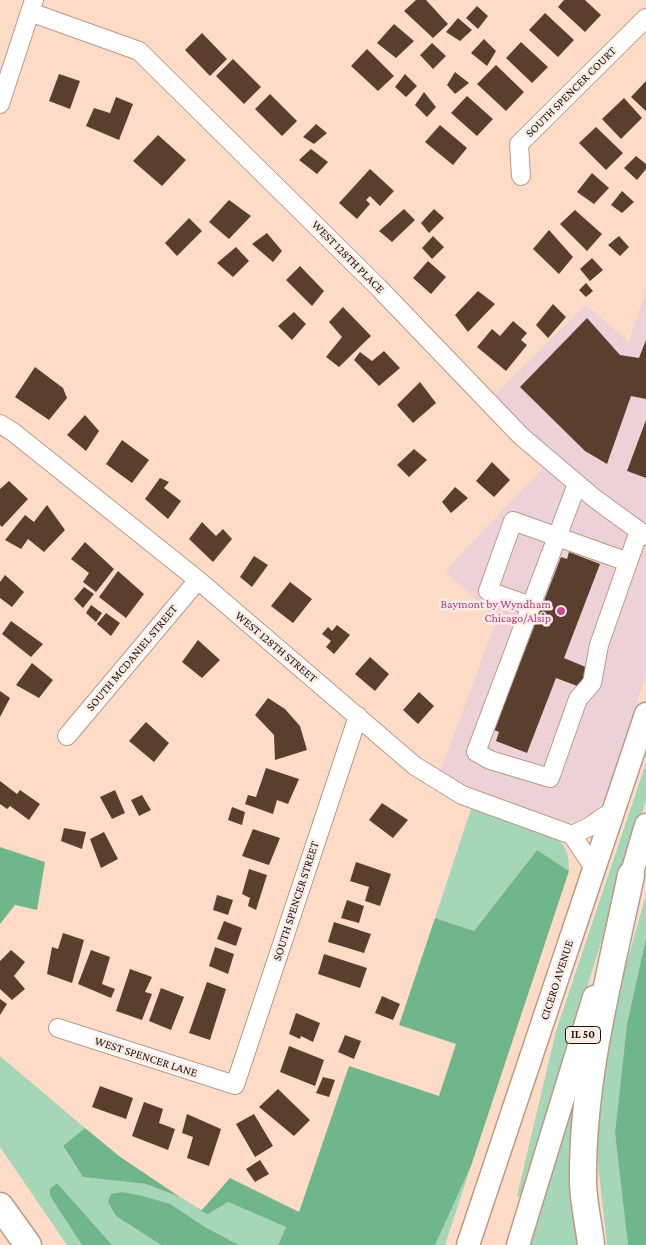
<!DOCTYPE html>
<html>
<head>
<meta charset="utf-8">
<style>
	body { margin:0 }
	canvas { display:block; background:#fddbc7 }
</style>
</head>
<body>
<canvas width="646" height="1245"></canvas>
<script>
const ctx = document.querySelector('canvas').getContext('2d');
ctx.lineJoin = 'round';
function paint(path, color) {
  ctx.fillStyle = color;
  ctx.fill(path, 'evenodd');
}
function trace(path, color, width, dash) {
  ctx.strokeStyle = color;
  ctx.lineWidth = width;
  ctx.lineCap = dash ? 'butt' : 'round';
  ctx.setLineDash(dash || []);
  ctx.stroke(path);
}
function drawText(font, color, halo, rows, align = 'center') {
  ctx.font = font + ' "Crimson Pro",serif';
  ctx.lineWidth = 5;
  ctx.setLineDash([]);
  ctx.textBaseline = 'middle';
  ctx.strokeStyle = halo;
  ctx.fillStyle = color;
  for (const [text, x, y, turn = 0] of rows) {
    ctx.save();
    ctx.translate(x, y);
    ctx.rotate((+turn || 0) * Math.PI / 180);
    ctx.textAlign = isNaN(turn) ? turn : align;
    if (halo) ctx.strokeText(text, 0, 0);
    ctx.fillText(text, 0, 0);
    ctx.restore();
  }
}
paint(new Path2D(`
	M646,290V674L605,799L592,813L575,822H563L476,793L439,774L497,619L445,571L544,467L481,408L586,305L629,342Z`), '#ecd1d6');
paint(new Path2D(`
	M646,763V800L521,1197L517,1196L556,1031Z
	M471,809L554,836C567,847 569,854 569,871L537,850L474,931L435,918Z
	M646,895V938L627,1024L615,1133L628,1245H607L595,1138L607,1032Z
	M0,1056L85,1128L63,1147L83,1177L146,1184L180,1197L208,1214L228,1202L286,1227L278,1245H239L205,1227L116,1216L161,1245H112L57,1183L50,1196L82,1245H67L0,1147Z
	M574,1095L583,1245H526Z
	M471,1166L445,1245H435Z`), '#a4d6b7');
paint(new Path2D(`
	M0,847L45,862L37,910L15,905L0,924Z
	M537,850L569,871L471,1166L435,1245H278L286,1227L228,1202L208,1214L201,1211L230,1178L299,1212L349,1066L439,1096L456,1044L399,1025L435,918L474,931Z
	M646,938V1245H628L615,1133L627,1024Z
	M85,1128L119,1156L180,1197L146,1184L83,1177L63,1146Z
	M57,1183L112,1245H82L50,1196V1189Z
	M122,1192L143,1196L170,1204L205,1227L239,1245H161L116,1216L108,1202L111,1194Z`), '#70b68d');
paint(new Path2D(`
	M416,0H426L448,24L433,38L404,11Z
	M564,0H585L601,15L585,32L558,7Z
	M477,6L488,16L478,29L466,18Z
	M545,13L574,40L558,57L529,30Z
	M458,18L472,30L460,41L446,32Z
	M394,24L414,41L396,58L377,43Z
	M202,33L227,59L210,76L185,50Z
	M484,39L496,51L487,66L471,53Z
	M521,42L548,67L532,83L506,58Z
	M432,43L446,56L433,69L420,55Z
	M367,49L394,76L378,91L351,66Z
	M233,59L261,87L244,104L216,76Z
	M496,65L524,92L506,111L477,84Z
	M455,72L469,83L455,94L447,85Z
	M59,74L80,81L70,109L49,101Z
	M405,74L417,86L406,97L395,87Z
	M646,81V111L631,97Z
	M424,92L436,107L427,117L415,105Z
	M270,94L297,121L282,136L255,109Z
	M467,96L493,119L477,136L451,113Z
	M116,97L133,104L119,140L86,126L94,108L110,113Z
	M624,98L642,118L621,139L602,119Z
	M316,124L327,133L314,144L303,137Z
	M440,125L467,148L453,165L425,142Z
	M596,127L623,153L606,170L579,143Z
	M158,135L186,160L162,186L133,161Z
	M311,149L328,162L317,174L299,160Z
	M636,156L646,164V169L637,180L624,168Z
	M370,169L394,191L380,206L370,196L366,200L370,204L357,219L339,203Z
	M592,173L609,188L594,204L577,192Z
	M622,191L634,202L622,213L611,205Z
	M229,200L251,216L229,239L209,222Z
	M404,209L415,220L392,242L379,231Z
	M434,209L444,218L429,233L421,223Z
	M575,210L602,234L587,251L560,224Z
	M189,218L202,231L177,256L165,243Z
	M549,230L573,257L559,274L533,249Z
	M267,233L282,251L273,262L252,244Z
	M433,236L444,247L432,259L422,248Z
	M619,236L629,247L620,256L608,245Z
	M236,247L249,261L233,277L217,263Z
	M592,258L603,270L590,281L580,269Z
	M428,261L446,277L431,294L413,278Z
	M300,266L324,291L312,306L286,280Z
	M586,283L593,291L586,297L579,290Z
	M478,291L495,304L468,332L455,315Z
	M553,304L566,317L548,338L536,325Z
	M343,307L371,336L339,367L326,357L342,337L329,322Z
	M294,312L306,324L292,340L278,326Z
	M587,318L620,355L639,358L646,340V399L631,396L607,464L585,451L520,387Z
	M513,321L527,333L521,340L527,345L506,371L477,347L492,329L500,336Z
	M384,351L400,368L379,386L354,360L360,352L372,361Z
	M35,367L63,388L67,398L49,420L15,397Z
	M420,382L436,403L413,423L397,405Z
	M85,415L99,431L86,451L67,435Z
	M646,420V478L627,471Z
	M122,440L149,460L132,483L106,464Z
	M414,449L427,460L409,477L397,465Z
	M492,462L510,480L494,497L476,481Z
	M160,478L169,482L164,488L181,501L168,519L145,499Z
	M9,481L28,499L2,527L0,525V489Z
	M455,487L468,498L451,513L442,502Z
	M47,505L65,530L44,552L28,539L21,549L5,540L25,515L34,522Z
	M202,522L216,536L223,529L232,539L213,562L189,539Z
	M85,542L114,569L96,592L83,582L89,573L71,559Z
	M569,552L600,564L564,658L588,668L580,687L556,678L527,753L496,741L499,732L494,730L561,557L567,559Z
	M254,556L268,565L252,587L240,577Z
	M118,571L144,594L126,618L99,597Z
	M5,575L24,592L12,607L0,598V582Z
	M290,582L312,599L293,623L271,606Z
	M84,587L94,594L83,608L74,599Z
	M91,605L102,613L96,622L86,613Z
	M106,613L120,623L111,636L97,624Z
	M11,621L43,644L31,657L2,634Z
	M337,625L350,635L334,654L326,647L331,641L322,634L328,627L332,631Z
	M198,640L220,660L202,678L182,662Z
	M370,657L389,674L375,691L355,674Z
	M32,663L53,680L39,698L16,685Z
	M0,691L10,698L0,717Z
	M419,692L434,706L418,724L403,710Z
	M268,698L285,709L300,726L307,750L275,760L274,735L255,715Z
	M146,722L169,743L154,762L129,741Z
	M266,768L299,779L288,804L277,800L273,814L245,804L248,795L256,797Z
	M0,781L17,794L20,790L40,804L29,820L10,806L7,809L0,804Z
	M115,790L125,813L112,819L100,797Z
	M142,795L151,810L139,816L131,800Z
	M382,803L408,820L393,838L369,820Z
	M232,807L245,812L242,825L228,820Z
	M64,828L86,832L82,849L61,841Z
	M253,829L280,838L269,865L242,856Z
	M104,832L118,859L101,868L90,839Z
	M356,862L391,874L380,906L365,901L369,887L350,881Z
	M249,869L267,875L256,910L248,906L250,898L242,894Z
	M217,895L233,900L228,915L213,910Z
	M347,900L364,906L359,923L341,918Z
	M224,921L242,928L236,946L217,939Z
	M334,922L371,934L364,953L328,942Z
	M63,933L84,940L72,983L47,974L52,947L58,949Z
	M215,947L234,954L228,974L209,966Z
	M11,950L25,962L14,976L25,989L12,1000L0,989V961Z
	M91,950L110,957L102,984L115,989L111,998L78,984Z
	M324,954L367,968L360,988L318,974Z
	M130,969L152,977L145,992L152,994L142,1020L116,1011Z
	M207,982L226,989L210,1040L189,1033Z
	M161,988L184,997L171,1030L149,1021Z
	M382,996L400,1004L393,1020L375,1013Z
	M0,999L7,1004L0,1015Z
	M296,1013L320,1023L313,1042L301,1036L300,1039L289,1034Z
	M345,1035L361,1041L354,1059L338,1052Z
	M289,1046L324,1060L315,1086L280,1072Z
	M323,1077L335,1080L329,1097L316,1093Z
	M100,1086L133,1098L126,1119L92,1107Z
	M278,1089L310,1120L294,1136L259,1107Z
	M144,1102L163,1109L159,1123L175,1129L168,1150L132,1136Z
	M187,1114L221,1129L209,1166L187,1158L193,1137L182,1133Z
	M254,1114L273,1146L255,1157L236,1124Z
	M260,1160L269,1174L255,1182L246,1169Z`), '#5a3f2e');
const minor = new Path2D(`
	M30,12L139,51L378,287L521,436L594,498L646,536
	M0,104L34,0
	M521,176L519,144L646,18
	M0,424L13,432L198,580L415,766L462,795L572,835L594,868
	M577,484L476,752L490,760L550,778L578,699L592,683L599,645L639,531
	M531,606L488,591L513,521L628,562
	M67,736L198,580
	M572,835L589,827L612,811
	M58,1028L235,1085L358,716`);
const major = new Path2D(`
	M626,893L646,825
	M468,1245L646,714
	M518,1245L594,997`);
const highway = new Path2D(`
	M0,1206L28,1245
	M591,1245C589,1224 583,1202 583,1181C582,1077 610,976 631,875`);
trace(minor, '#ba9a87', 20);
trace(major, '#ba9a87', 25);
trace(highway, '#ba9a87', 29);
trace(minor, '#fff', 18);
trace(major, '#fff', 22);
trace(highway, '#fff', 26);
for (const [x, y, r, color] of [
	[561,611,5,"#d1479c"]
]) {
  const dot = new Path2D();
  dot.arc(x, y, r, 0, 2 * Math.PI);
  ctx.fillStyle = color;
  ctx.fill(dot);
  trace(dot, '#fbede5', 2);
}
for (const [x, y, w] of [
	[583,1035,35]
]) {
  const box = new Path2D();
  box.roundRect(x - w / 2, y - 8.5, w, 17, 4);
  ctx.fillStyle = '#fbede5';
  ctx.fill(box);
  trace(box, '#1d120b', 1);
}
drawText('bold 11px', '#1d120b', null, [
	["IL 50",583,1035]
]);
drawText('12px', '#1d120b', '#fbede5', [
	["SOUTH SPENCER COURT",571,92,-45],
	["WEST 128TH PLACE",348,257,45],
	["WEST 128TH STREET",276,647,40],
	["SOUTH MCDANIEL STREET",132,658,-50],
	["SOUTH SPENCER STREET",296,901,-72],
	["CICERO AVENUE",557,980,-72],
	["WEST SPENCER LANE",146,1057,18]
]);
drawText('12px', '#b23c85', '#fbede5', [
	["Baymont by Wyndham",551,604],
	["Chicago/Alsip",551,618]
], 'right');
</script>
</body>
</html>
